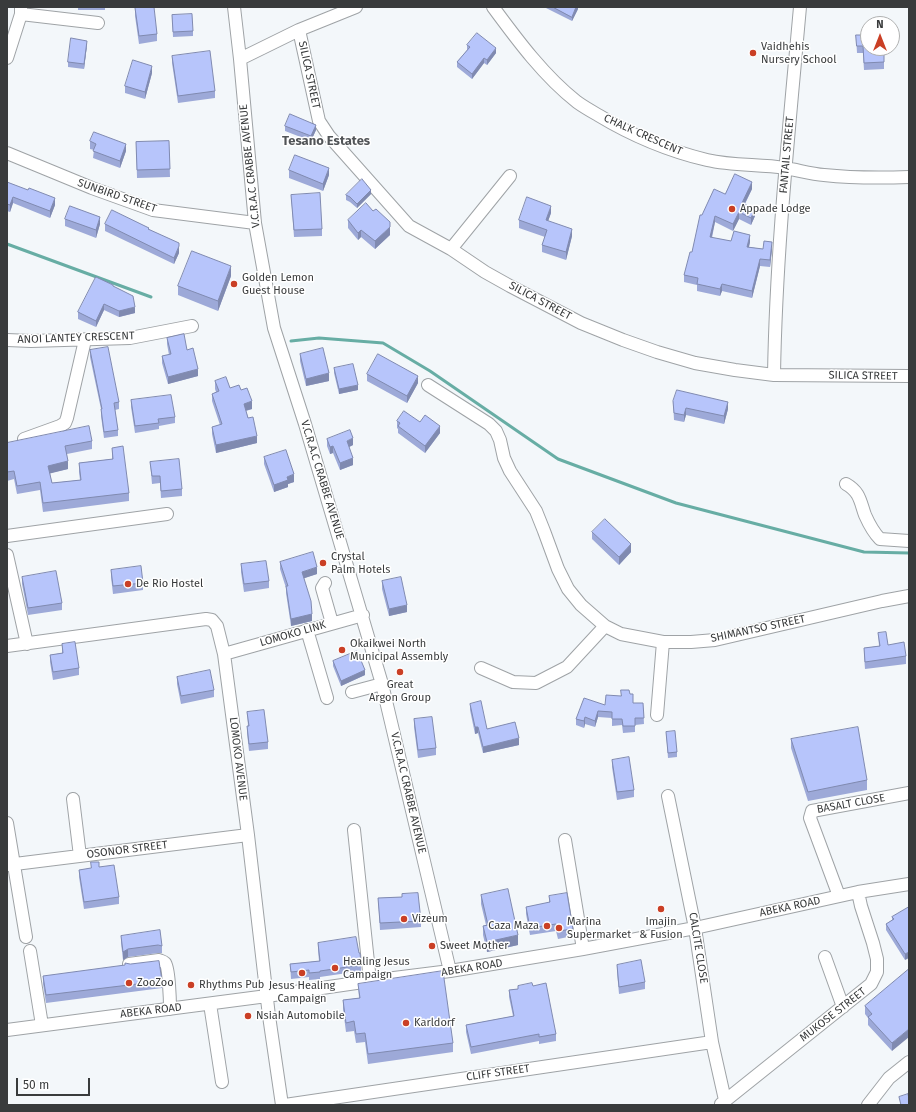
<!DOCTYPE html>
<html>
<head>
<meta charset="utf-8">
<style>
	body { margin:0 }
	#map { position:relative; width:916px; height:1112px; overflow:hidden; background:#f3f7fa; font-family:"Fira Sans",sans-serif }
	canvas { display:block }
	.frame { position:absolute; inset:0; border:8px solid #393b3c; pointer-events:none }
	.north { position:absolute; left:860px; top:16px; width:40px; height:40px; box-sizing:border-box; background:#fff; border:1px solid #b0b1b1; border-radius:50%; rotate:0deg; font-size:11px; font-weight:700; line-height:16px; text-align:center; color:#393b3c }
	.north::after { content:''; display:block; margin:auto; width:14px; height:18px; background:#ca3f25; clip-path:polygon(50% 0,100% 100%,50% 72%,0 100%) }
	.scale { position:absolute; left:16px; top:1078px; width:74px; height:18px; box-sizing:border-box; border:2px solid #393b3c; border-top:0; padding-left:5px; font-size:12px; line-height:14px; white-space:nowrap; color:#393b3c; -webkit-text-stroke:3px #fff; paint-order:stroke }
</style>
</head>
<body>
<div id="map">
<canvas width="916" height="1112"></canvas>
<div class="frame"></div>
<div class="north">N</div>
<div class="scale">50 m</div>
</div>
<script>
const ctx = document.querySelector('canvas').getContext('2d');
ctx.lineJoin = 'round';
function trace(path, color, width, dash) {
  ctx.strokeStyle = color;
  ctx.lineWidth = width;
  ctx.lineCap = dash ? 'butt' : 'round';
  ctx.setLineDash(dash || []);
  ctx.stroke(path);
}
function paint(path, color) {
  ctx.fillStyle = color;
  ctx.fill(path, 'evenodd');
}
function drawText(font, color, halo, rows, align = 'center') {
  ctx.font = font + ' "Fira Sans",sans-serif';
  ctx.lineWidth = 3;
  ctx.setLineDash([]);
  ctx.textBaseline = 'middle';
  ctx.strokeStyle = halo;
  ctx.fillStyle = color;
  for (const [text, x, y, turn = 0] of rows) {
    ctx.save();
    ctx.translate(x, y);
    ctx.rotate((+turn || 0) * Math.PI / 180);
    ctx.textAlign = isNaN(turn) ? turn : align;
    if (halo) ctx.strokeText(text, 0, 0);
    ctx.fillText(text, 0, 0);
    ctx.restore();
  }
}
trace(new Path2D(`
	M7,244L151,297
	M291,341L319,338L383,343L430,371L558,459L676,503L864,552L909,553`), '#67ada4', 3);
const minor = new Path2D(`
	M234,7L240,59L255,223L274,328L305,424L382,684L450,971
	M493,7C518,41 544,76 577,102C584,107 591,111 598,115C631,135 669,151 707,160C733,166 759,164 785,168C798,170 811,174 824,175C852,178 881,178 909,177
	M21,14L98,23
	M299,30L319,121L329,136L409,226L451,249L485,272L510,286L581,323L623,340L657,352L695,363L735,370L774,375L909,376
	M7,58L21,14V7
	M240,59L299,30L356,7
	M7,153L92,188L153,210L255,223
	M451,249L510,176
	M7,340L31,341L130,338L192,326
	M774,375C776,252 789,130 800,7
	M428,385L489,424L496,431L500,440L504,458L510,471L536,511L544,531L558,569L568,589L581,605L605,626L621,634L663,642H691L715,640L882,601L909,596
	M24,439L60,426L65,423L67,418L85,340
	M846,484C860,492 860,501 865,515C869,524 874,533 880,539L909,541
	M7,536L167,514
	M7,555L27,644
	M325,583L322,588L332,623
	M307,630L327,698
	M7,646L206,619L212,620L217,626L224,654L248,835L269,1016L282,1105
	M224,654L363,615
	M481,668L513,682L536,683L567,667L605,626
	M352,692L382,684
	M657,715L663,642
	M668,796L695,928L712,1042L725,1100
	M73,799L80,856
	M7,823L26,937
	M354,830L370,981
	M565,840L583,949
	M7,865L248,835
	M839,896L810,818L812,811L909,793
	M30,951L42,1025
	M825,957L843,1007
	M129,964L159,960C161,961 163,961 165,963C169,967 170,1001 170,1009
	M210,1004L222,1082
	M7,1030L267,996L370,981L450,971L583,949L695,928L858,892L909,884
	M721,1104L871,984L877,972V959L873,943L861,906L858,892
	M285,1105L712,1042
	M868,1105L889,1078L909,1062`);
trace(minor, '#9fa3a6', 14);
trace(minor, '#fff', 12);
paint(new Path2D(`
	M78,7H105V10H78Z
	M544,7H578V9L572,21Z
	M135,8L157,34V41L139,44L135,16Z
	M172,15L193,31V36L173,37Z
	M856,35L884,62V69L864,70L863,53H857Z
	M87,45L84,69L68,67V62Z
	M467,45L496,53L487,65L484,63L472,79L457,67V62L467,50Z
	M172,56L215,91V98L178,103L172,63Z
	M152,73L145,99L125,93V86Z
	M285,126L316,130L311,141L285,131Z
	M90,141L126,151L120,168L93,158L94,150L90,149Z
	M169,141L170,177L137,178L136,142Z
	M289,170L329,175L323,191L289,178Z
	M7,182L55,205L50,218L13,203L10,212L7,211Z
	M752,189L745,204L755,216L751,225L739,219L733,231L715,222L712,238L731,241L750,242L749,247L763,249H772L770,267L760,266L752,298L722,291L720,296L697,291V285L684,282V275L692,252L702,215L725,194Z
	M371,194L357,208L350,202L346,200V195Z
	M291,195L322,229V236L294,237Z
	M551,213L548,221L572,236L566,260L542,252V245L545,237L519,228V220Z
	M65,219L100,224L96,238L65,226Z
	M348,220L390,235L375,249L361,237L358,240L348,228Z
	M105,224L149,229L179,253L174,264L105,231Z
	M231,276L218,311L178,295V286Z
	M113,287L135,313L119,317L104,310L96,327L78,319V312Z
	M167,338L198,376L168,384L162,363V356L169,355L167,344Z
	M90,350L119,402V409L115,410L118,430V436L104,438L101,416V409L90,357Z
	M300,354L329,381L306,386L300,361Z
	M334,368L358,390L339,394L334,373Z
	M367,374L418,383L407,403L367,381Z
	M215,381L230,388L241,390L252,409L246,411L257,443L216,453L212,434V427L220,425L212,401V394L216,392L215,389Z
	M131,400L175,417V423L159,426V429L135,433L131,407Z
	M673,401L728,409L724,424L686,415L684,422L674,420Z
	M397,421L420,422L440,433L425,453L398,433V429L397,428Z
	M327,439L353,445L349,447L353,465L340,470L333,453L330,454L327,446Z
	M92,441V449L67,454L68,469L50,473L52,483L80,480L79,472V463L112,459V448L129,493V501L43,512L40,490L17,494L14,479L7,481V443Z
	M264,457L294,482L288,484V487L274,492L264,464Z
	M150,462L182,489V496L161,498L160,483L152,484Z
	M592,532L631,552L619,565L592,539Z
	M280,562L317,574L304,578L312,621L291,626L286,593V588L280,569Z
	M241,564L269,581V588L244,592L241,572Z
	M111,570L143,583V590L113,594L111,577Z
	M22,577L62,603V610L28,615L22,584Z
	M382,581L407,612L389,616L382,589Z
	M878,633L888,645L906,656V664L865,669L864,655V648L879,646Z
	M62,644L79,668V675L53,680L50,662V655L62,653Z
	M333,661L365,675L341,686L333,666Z
	M177,677L214,690V697L181,704L177,684Z
	M630,694L633,703H643L644,724L635,725V732L623,733L622,725L612,726V718L598,717L595,727L585,724L584,728L576,725V719L605,705L621,696Z
	M470,704L487,729L519,745L483,753L478,733L475,734L470,710Z
	M247,712L268,742V749L249,751L247,733V726H248Z
	M414,719L436,748V755L418,758L414,727Z
	M666,732L677,752V757L668,758Z
	M791,739L867,780V790L808,801L791,748Z
	M612,760L634,790V797L617,800L612,767Z
	M99,867L119,897V904L84,909L79,877V870Z
	M481,895L518,945L487,952L483,935V926L486,925L481,904Z
	M549,896L573,929V936L558,939L556,931L530,935L526,914V907L549,903Z
	M402,897L421,921V927L380,930L378,898Z
	M909,907L905,960L886,930V924L892,920V917Z
	M121,936L162,946V953H158L128,957L123,960L121,943Z
	M318,943L359,953L361,965V971L320,977V979L309,980V977L291,979L290,964L319,961L318,950Z
	M617,965L645,982V989L619,994L617,972Z
	M909,969L892,1051L868,1025V1018L865,1014V1006Z
	M43,976L162,981V988L46,1003L43,984Z
	M358,984L453,1043V1052L368,1064L365,1042L356,1043L354,1031L346,1032L343,1009V1000L359,998Z
	M533,986L556,1034V1041L539,1044V1041L471,1054L466,1032V1025L513,1016L509,997V990L518,989Z`), '#9da9d8');
paint(new Path2D(`
	M576,7H578V9L572,21V17Z
	M87,41V45L84,69V64Z
	M496,48V53L487,65V60Z
	M484,58V63L472,79V74Z
	M152,66V73L145,99V92Z
	M316,125V130L311,141V136Z
	M126,144V151L120,168V161Z
	M329,168V175L323,191V184Z
	M752,182V189L742,209V203Z
	M371,190V194L357,208V204Z
	M13,197V203L10,212V205Z
	M55,198V205L50,218V211Z
	M551,206V213L546,227V220Z
	M755,209V216L751,225V218Z
	M739,212V219L733,231V224Z
	M715,216V222L710,244V237Z
	M100,217V224L96,238V230Z
	M390,227V235L375,249V241Z
	M572,229V236L566,260V252Z
	M361,230V237L358,240V233Z
	M750,235V242L747,254V247Z
	M772,242V249L770,267V260Z
	M179,246V253L174,264V258Z
	M760,259V266L752,298V291Z
	M231,266V276L218,311V301Z
	M722,284V291L720,296V289Z
	M104,304V310L96,327V321Z
	M135,307V313L119,317V311Z
	M198,369V376L168,384V377Z
	M329,373V381L306,386V379Z
	M418,376V383L407,403V396Z
	M358,385V390L339,394V389Z
	M252,401V409L244,411V404Z
	M728,402V409L724,424V416Z
	M686,408V415L684,422V415Z
	M440,426V433L425,453V446Z
	M257,436V443L216,453V445Z
	M353,438V445L347,448V441Z
	M333,446V453L330,454V447Z
	M353,458V465L340,470V463Z
	M68,461V469L48,474V466Z
	M294,474V482L288,484V487L274,492V485L287,477Z
	M631,544V552L619,565V557Z
	M317,567V574L302,579V572Z
	M407,605V612L389,616V609Z
	M312,614V621L291,626V619Z
	M365,670V675L341,686V681Z
	M598,711V717L595,727V721Z
	M585,717V724L584,728V721Z
	M475,727H478V733L475,734Z
	M519,738V745L483,753V747Z
	M518,935V945L487,952V942Z
	M128,949V957L123,960V952Z
	M909,952V958L905,960V954Z
	M909,1029V1037L892,1051V1043Z`), '#808ab0');
const building = new Path2D(`
	M147,7H154L157,34L139,36L135,8Z
	M553,7H576L572,17Z
	M192,14L193,31L173,32L172,15Z
	M477,33L496,48L487,60L484,58L472,74L457,62L470,47L467,45Z
	M856,35H868V48H884V62L864,63L863,46H857Z
	M71,38L87,41L84,64L68,62Z
	M210,51L215,91L178,96L172,56Z
	M133,60L152,66L145,92L125,86Z
	M290,114L316,125L311,136L285,126Z
	M94,132L126,144L120,161L93,151L96,144L90,141Z
	M169,141L170,169L137,170L136,142Z
	M295,155L329,168L323,184L289,170Z
	M735,174L752,182L742,203L755,209L751,218L739,212L733,224L715,216L710,237L731,241L734,231L750,235L747,247L763,249L764,241L772,242L770,260L760,259L752,291L722,284L720,289L697,284L698,278L684,275L690,252H692L700,215H702L714,189L725,194Z
	M362,179L371,190L357,204L350,197L346,195Z
	M7,182L28,190L29,188L55,198L50,211L13,197L10,205L7,204Z
	M320,193L322,229L294,230L291,195Z
	M527,197L551,206L546,220L572,229L566,252L542,245L547,230L519,220Z
	M366,203L373,211L376,209L390,222V227L375,241L361,230L358,233L348,220Z
	M70,206L100,217L96,230L65,219Z
	M112,210L149,228L148,229L179,243V246L174,258L105,224Z
	M192,251L231,266L218,301L178,286Z
	M96,277L113,285V286L133,296L135,307L119,311L104,304L96,321L78,312Z
	M184,334L187,350L193,348L198,369L168,377L162,356L171,354L167,338Z
	M108,347L119,402L114,403L118,430L104,432L101,409H102L90,350Z
	M323,348L329,373L306,379L300,354Z
	M378,354L418,376L407,396L367,374Z
	M353,364L358,385L339,389L334,368Z
	M226,377L230,388L239,385L241,390L247,388L252,401L244,404L248,418L253,417L257,436L216,445L212,427L222,424L212,394L219,391L215,381Z
	M677,390L728,402L724,416L686,408L684,415L674,413L673,401Z
	M171,395L175,417L158,419L159,423L135,426L131,400Z
	M404,411L420,422L425,415L440,426L425,446L398,426L400,423L397,421Z
	M89,426L92,441L65,446L68,461L48,466L52,483L81,480L79,463L113,459L112,448L123,446L129,493L43,503L40,482L17,486L14,471L7,472V443Z
	M350,430L353,438L347,441L353,458L340,463L333,446L330,447L327,439Z
	M286,450L294,474L287,477L288,480L274,485L264,457Z
	M179,459L182,489L161,491L160,476H152L150,462Z
	M605,519L631,544L619,557L592,532Z
	M313,552L317,567L302,572L311,601L312,614L291,619L286,586H288L280,562Z
	M266,561L269,581L244,584L241,564Z
	M141,566L143,583L113,586L111,570Z
	M56,571L62,603L28,608L22,577Z
	M401,577L407,605L389,609L382,581Z
	M886,632L888,645L904,642L906,656L865,662L864,648L880,646L878,633Z
	M75,642L79,668L53,672L50,655L63,653L62,644Z
	M357,651L365,670L341,681L333,661Z
	M210,670L214,690L181,696L177,677Z
	M621,690H629L630,694H633V703H643L644,718H635V726H623L622,719H612V712L598,711L595,721L585,717L584,721L576,719L584,698L605,705L606,695L621,696Z
	M481,701L487,729L515,722L519,738L483,747L478,727H475L470,704Z
	M264,710L268,742L249,744L247,726H249L247,712Z
	M432,717L436,748L418,750L414,719Z
	M858,727L867,780L808,792L791,739Z
	M675,731L677,752L668,753L666,732Z
	M629,757L634,790L617,792L612,760Z
	M91,862H99V867L114,865L119,897L84,902L79,870L91,868Z
	M508,889L518,935L487,942L483,926L488,925L481,895Z
	M418,893L421,921L380,923L378,898L402,897V894Z
	M567,893L573,929L558,931L556,924L530,928L526,907L550,902L549,896Z
	M909,907V952L905,954L886,924L894,919L892,917Z
	M160,930L162,946L158,945L128,949L123,952L121,936Z
	M356,937L359,953H360L361,965L320,971V972L309,973V970L291,972L290,964L320,961L318,943Z
	M641,960L645,982L619,987L617,965Z
	M159,961L162,981L46,995L43,976L125,965V963L130,964Z
	M909,969V1029L892,1043L868,1017L872,1014L865,1006Z
	M443,971L453,1043L368,1054L365,1033L356,1034L354,1021L346,1023L343,1000L360,998L358,984Z
	M532,983L533,986L546,983L556,1034L539,1037V1034L471,1047L466,1025L514,1016L509,990L518,989V986Z
	M908,1094L909,1099V1105H901L899,1097Z`);
paint(building, '#b7c5fb');
trace(building, '#808ab0', 1);
for (const [x, y, r, color] of [
	[753,53,4,"#ca3f25"],
	[732,209,4,"#ca3f25"],
	[234,284,4,"#ca3f25"],
	[323,563,4,"#ca3f25"],
	[128,584,4,"#ca3f25"],
	[342,650,4,"#ca3f25"],
	[400,672,4,"#ca3f25"],
	[661,909,4,"#ca3f25"],
	[404,919,4,"#ca3f25"],
	[547,926,4,"#ca3f25"],
	[559,928,4,"#ca3f25"],
	[432,946,4,"#ca3f25"],
	[335,968,4,"#ca3f25"],
	[302,973,4,"#ca3f25"],
	[129,983,4,"#ca3f25"],
	[191,985,4,"#ca3f25"],
	[248,1016,4,"#ca3f25"],
	[406,1023,4,"#ca3f25"]
]) {
  const dot = new Path2D();
  dot.arc(x, y, r, 0, 2 * Math.PI);
  ctx.fillStyle = color;
  ctx.fill(dot);
  trace(dot, '#fff', 1.5);
}
drawText('11px', '#393b3c', '#fff', [
	["Vaidhehis",761,47],
	["Nursery School",761,60],
	["Appade Lodge",740,209],
	["Golden Lemon",242,278],
	["Guest House",242,291],
	["Crystal",331,557],
	["Palm Hotels",331,570],
	["De Rio Hostel",136,584],
	["Okaikwei North",350,644],
	["Municipal Assembly",350,657],
	["Great",400,685,"center"],
	["Argon Group",400,698,"center"],
	["Vizeum",412,919],
	["Marina",567,922],
	["Supermarket",567,935],
	["Imajin",661,922,"center"],
	["& Fusion",661,935,"center"],
	["Caza Maza",539,926,"right"],
	["Sweet Mother",440,946],
	["Healing Jesus",343,962],
	["Campaign",343,975],
	["ZooZoo",137,983],
	["Rhythms Pub",199,985],
	["Jesus Healing",302,986,"center"],
	["Campaign",302,999,"center"],
	["Nsiah Automobile",256,1016],
	["Karldorf",414,1023]
], 'left');
drawText('11px', '#393b3c', '#fff', [
	["SILICA STREET",309,75,78],
	["CHALK CRESCENT",643,135,24],
	["FANTAIL STREET",787,155,-85],
	["V.C.R.A.C CRABBE AVENUE",250,166,-96],
	["SUNBIRD STREET",117,196,19],
	["SILICA STREET",540,301,28],
	["ANOI LANTEY CRESCENT",76,338,-2],
	["SILICA STREET",863,376,1],
	["V.C.R.A.C CRABBE AVENUE",322,480,73],
	["SHIMANTSO STREET",758,629,-12],
	["LOMOKO LINK",293,634,-16],
	["LOMOKO AVENUE",238,759,83],
	["V.C.R.A.C CRABBE AVENUE",408,793,77],
	["BASALT CLOSE",851,804,-10],
	["OSONOR STREET",127,850,-7],
	["ABEKA ROAD",790,907,-12],
	["CALCITE CLOSE",698,948,81],
	["ABEKA ROAD",472,968,-9],
	["ABEKA ROAD",151,1011,-7],
	["MUKOSE STREET",833,1015,-38],
	["CLIFF STREET",498,1073,-8]
]);
drawText('bold 13px', '#515457', '#fff', [
	["Tesano Estates",326,141]
]);
</script>
</body>
</html>
